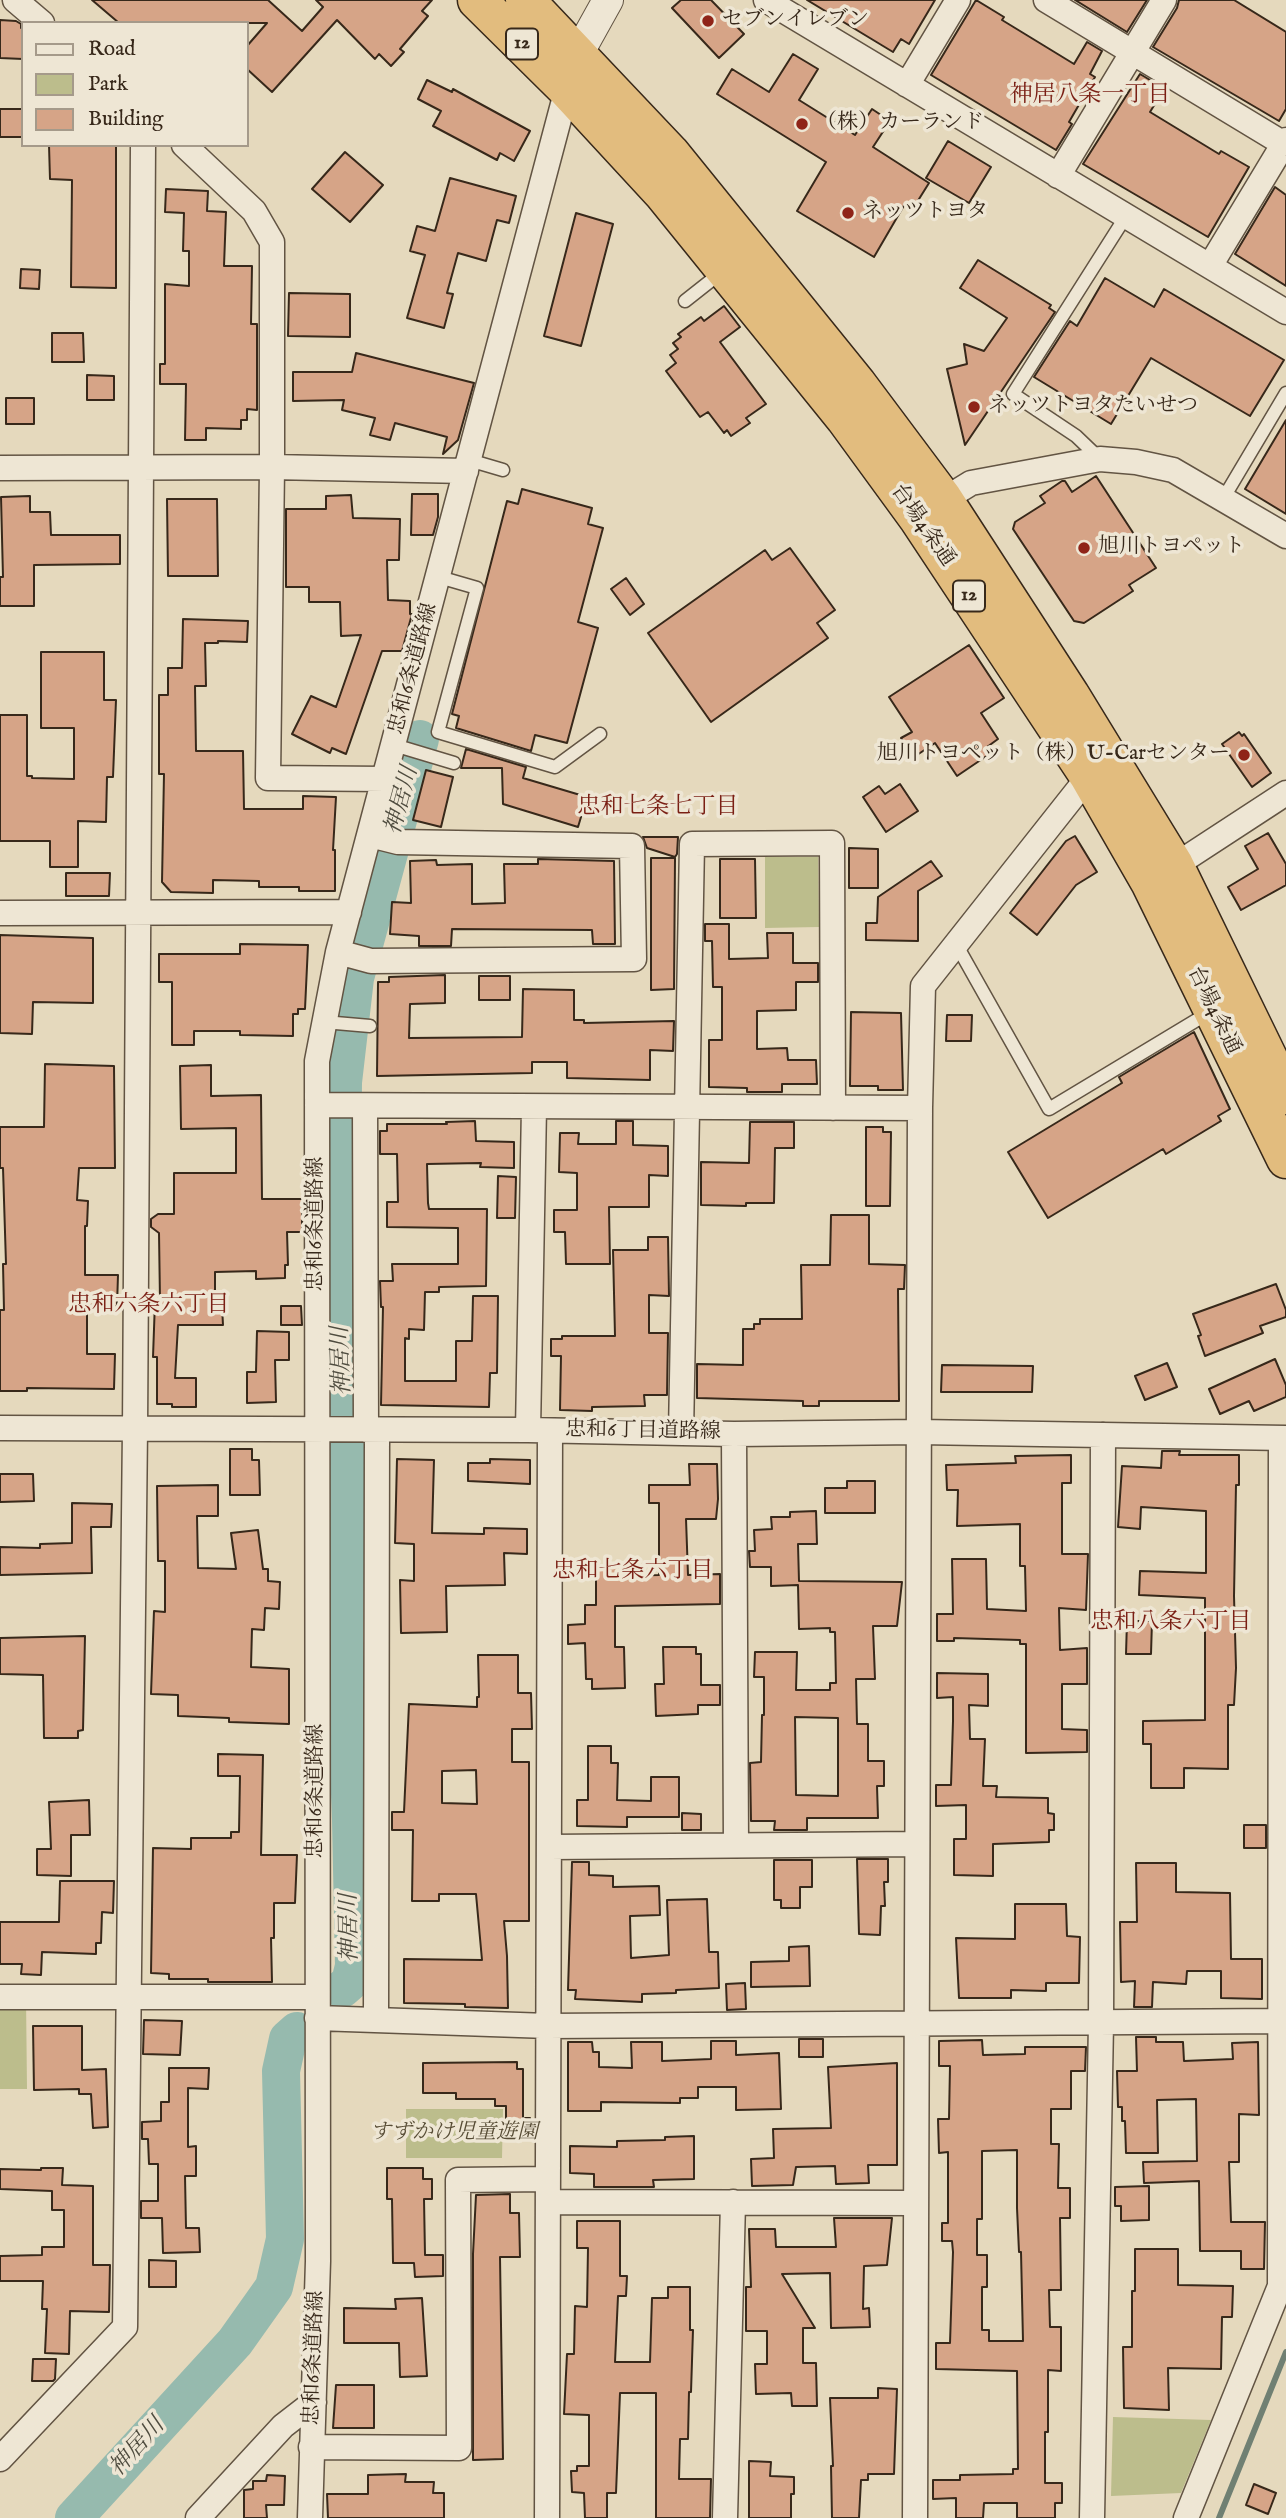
<!DOCTYPE html>
<html>
<head>
<meta charset="utf-8">
<style>
	body { margin:0 }
	#map { position:relative; width:1286px; height:2518px; overflow:hidden; background:#e5d9bd; font-family:"IM FELL English",serif }
	canvas { display:block }
	.legend { position:absolute; left:21px; top:21px; width:228px; height:126px; box-sizing:border-box; background:#eee6d4; border:2px solid #a59a8a; margin:0; padding:9px 12px; list-style:none; font-size:21px; color:#37281a }
	.legend li { display:flex; align-items:center; gap:14px; height:35px }
	.legend b { width:35px; border:2px solid #a59a8a }
</style>
</head>
<body>
<div id="map">
<canvas width="1286" height="2518"></canvas>
<ul class="legend">
<li><b style="height:9px;background:#eee6d4"></b>Road</li>
<li><b style="height:19px;background:#bcbd8c"></b>Park</li>
<li><b style="height:19px;background:#d6a487"></b>Building</li>
</ul>
</div>
<script>
const ctx = document.querySelector('canvas').getContext('2d');
ctx.lineJoin = 'round';
function paint(path, color) {
  ctx.fillStyle = color;
  ctx.fill(path, 'evenodd');
}
function trace(path, color, width, dash) {
  ctx.strokeStyle = color;
  ctx.lineWidth = width;
  ctx.lineCap = dash ? 'butt' : 'round';
  ctx.setLineDash(dash || []);
  ctx.stroke(path);
}
function drawText(font, color, halo, rows, align = 'center') {
  ctx.font = font + ' "IM FELL English","Noto Serif JP",serif';
  ctx.lineWidth = 7;
  ctx.setLineDash([]);
  ctx.textBaseline = 'middle';
  ctx.strokeStyle = halo;
  ctx.fillStyle = color;
  for (const [text, x, y, turn = 0] of rows) {
    ctx.save();
    ctx.translate(x, y);
    ctx.rotate((+turn || 0) * Math.PI / 180);
    ctx.textAlign = isNaN(turn) ? turn : align;
    if (halo) ctx.strokeText(text, 0, 0);
    ctx.fillText(text, 0, 0);
    ctx.restore();
  }
}
paint(new Path2D(`
	M765,857H818L819,927L765,928Z
	M0,1997H26L27,2089H0Z
	M406,2109H503L502,2158H406Z
	M1113,2417L1211,2420L1181,2493L1111,2496Z`), '#bcbd8c');
trace(new Path2D(`
	M1219,2518L1286,2352`), '#708073', 6);
trace(new Path2D(`
	M342,1989L350,1982L354,1966L351,1820L344,1638L347,1458L341,1311L343,1082L355,978L420,739
	M74,2518L235,2342L274,2287L285,2239L281,2071L288,2039L297,2031`), '#96baae', 38);
const building = new Path2D(`
	M92,0H268L302,31L323,7L316,0H432L422,11L428,16L400,49L404,52L391,66L379,54L375,59L337,20L272,92L247,69V46L267,23H119Z
	M681,0H711L744,34L719,58L672,8Z
	M807,0H935L909,44L901,39L893,52Z
	M976,0L1004,17L1002,20L1074,64L1087,42L1102,51L1090,74L1095,77L1069,122L1072,124L1056,150L931,75Z
	M1075,0H1147L1127,32Z
	M1179,0H1234L1286,32V109L1279,121L1153,47L1177,8Z
	M0,20L16,21L21,24V28H23V59L0,58Z
	M793,54L818,69L799,100L855,135L872,109L890,121L873,147L929,183L914,207L906,202L874,257L797,211L826,162L717,94L732,69L769,92Z
	M1140,74L1155,83L1152,88L1161,94L1150,112L1219,154L1221,151L1249,167L1208,237L1083,164Z
	M427,80L452,92L453,89L530,131L514,161L500,153L497,160L433,126L441,111L418,99Z
	M0,109H23V137H0Z
	M948,141L991,167L969,203L926,178Z
	M49,145H116V288L71,287L72,180L50,179Z
	M345,152L383,185L350,222L312,189Z
	M450,178L516,196L509,223L497,220L486,261L458,253L447,293L453,294L444,328L407,318L425,255L410,251L417,226L435,231Z
	M1275,187L1286,195V286L1235,254Z
	M166,189L208,191L207,211L226,212L224,266H252L251,324H257V410L247,409V420H241V429L206,428V440H185L186,384H160V364H165V284L189,286V251H183L184,213L165,212Z
	M576,213L613,224L581,346L544,336Z
	M978,260L1051,305L1049,308L1055,312L965,445L947,369L967,364L964,344L984,351L1007,318L960,288Z
	M21,269L40,270L39,289L20,288Z
	M1105,278L1154,307L1164,289L1284,360L1250,416L1151,358L1111,424L1034,377L1070,321L1077,326Z
	M289,293L350,294V337L288,336Z
	M724,306L740,327L720,342L766,404L746,418L750,423L731,436L727,430L724,433L708,412L700,417L666,371L676,363L670,355L678,349L673,343L681,337L678,334L701,317L704,321Z
	M52,333H83L84,362H52Z
	M356,353L474,383L458,440L443,454L447,437L395,423L390,440L370,435L375,418L342,410L344,400L293,401V372H352Z
	M87,375L114,376V400H87Z
	M6,398H34V424H6Z
	M1286,420V514L1245,489Z
	M1096,476L1156,568L1129,585L1133,591L1084,623L1074,621L1013,529L1015,522L1045,503L1040,496L1062,481H1065L1072,492Z
	M522,489L592,508L588,524L603,528L578,622L598,628L567,743L535,735L531,751L456,728L459,716L452,714L507,501L518,504Z
	M412,494H438V517L433,535H411Z
	M351,495L353,518L400,519L399,560H387L388,600L410,601V614H412L402,651H382L346,754L332,748L330,753L292,734L311,696L336,707L361,635L341,636L340,602H309V587H286V509H326V496Z
	M30,496V512H50L51,535H120V564L34,565V606H0V577H3L1,497Z
	M167,499H217L218,576H168Z
	M790,548L835,610L817,623L828,638L711,722L648,633L765,550L772,560Z
	M626,578L644,604L630,615L611,589Z
	M183,619L248,621L247,642L218,641V643H205L206,686H195L196,751H243L244,809H303V796L336,797L333,850H335V891H299V887H259V881L213,880V893L171,892L162,882L164,774H159V695H168V668H182Z
	M969,645L1004,698L981,713L998,739L987,747L991,753L957,776L935,743L914,757L901,738L912,732L889,697Z
	M41,652H104V700H116L113,777H107L106,822L78,821V867H50V841H0V715H27V776H32V778L74,779V728H41Z
	M1239,732L1242,736L1244,734L1271,773L1252,787L1222,744Z
	M466,749L526,767L523,778L587,797L578,827L503,804L502,768H461Z
	M426,770L453,777L441,827L413,820Z
	M900,784L918,811L886,832L863,797L879,786L885,794Z
	M1268,833L1286,864V885L1241,910L1228,887L1258,869L1245,846Z
	M1075,836L1097,872L1076,885L1037,935L1010,913L1066,841Z
	M643,837H678L677,854L675,857L647,848Z
	M849,848L878,849V888H849Z
	M651,858H675L674,989L651,990Z
	M538,859L614,861L615,944H593L592,930L452,929L451,946H419V936L390,934L392,902L411,903L410,861L436,860L437,865L472,864V904L505,903L504,864H538Z
	M720,859H755L756,918H720Z
	M931,861L942,876L918,891V941L866,940V923H877L878,897Z
	M66,873H110L109,896H66Z
	M705,924H729V959L768,958L767,933H793V963H818V982H796V1010L757,1011V1049L787,1048L788,1060H816L817,1084H782V1092H747V1088L709,1087V1040H722V987H713L712,941H705Z
	M0,935L93,938V1003L33,1002L32,1034L0,1033Z
	M240,944L308,945L305,1009H298V1014H293V1036L240,1035V1031H194V1045H172V982H159V954H240Z
	M445,975V1003L410,1004L409,1038L522,1037L523,989L574,990V1020H584V1023L674,1021L673,1051L650,1050V1080L567,1078V1062H532V1073L377,1076L378,982H389V977Z
	M479,976H510V1000H479Z
	M851,1012L901,1013L903,1090H878V1086H850Z
	M947,1015H972L971,1041H946Z
	M1194,1032L1230,1109L1218,1116L1221,1121L1166,1154L1163,1149L1048,1218L1008,1152L1122,1083L1119,1077Z
	M45,1064L114,1066L115,1168H79L77,1200L88,1201L87,1226H85V1275H118L117,1306L87,1305V1354H115L114,1389L27,1388V1391H0V1310H4L3,1264H6L3,1168H0V1127H44Z
	M211,1065V1096L261,1095L262,1199H302V1232H287L288,1265H285V1278L256,1279V1271L215,1272V1306H222L223,1325H178L175,1378H196V1407H172V1404H157V1357H153L155,1301H160L159,1233L151,1227V1219L158,1214H174V1173H236V1128L181,1129L180,1066Z
	M475,1121L476,1141L514,1142V1168L480,1167L481,1163L427,1164L428,1203L429,1209H487L486,1286L439,1287V1292H425L424,1330L409,1329V1339L405,1338V1381H456V1341H472L473,1296H498L497,1373H490L489,1407L381,1405L383,1307H381L380,1281H393L392,1264H458V1228L387,1227V1202H398L397,1154H380V1131H387V1124H447L446,1122Z
	M616,1121H633V1145L668,1146V1176L649,1175V1207H609L610,1264H566L565,1232H554V1210H577V1173L559,1172L560,1133H579L578,1144H616Z
	M750,1122H794V1148H775L774,1203H746V1206L701,1205V1162L749,1163Z
	M866,1127H883V1132H891L890,1206H866Z
	M498,1176L516,1177L515,1218H497Z
	M831,1215H869V1264L905,1265L904,1289H898L899,1401H819V1406H803V1401L697,1398V1364L743,1365V1329H754V1324H760V1319H802L801,1265H830Z
	M648,1237H668L669,1296L649,1295V1333H668L667,1395H644L645,1406L592,1407V1411L560,1410L561,1356H551V1339H562V1336H615L613,1250H648Z
	M1276,1284L1286,1310V1317L1260,1326L1263,1333L1205,1356L1198,1336L1201,1335L1193,1314Z
	M281,1306H301L302,1325H281Z
	M257,1331L289,1332V1360H275L276,1402L247,1403V1372H256Z
	M1275,1359L1286,1385V1397L1254,1411L1249,1401L1220,1414L1209,1389Z
	M1167,1363L1177,1387L1145,1400L1135,1376Z
	M942,1365L1033,1366L1032,1392H941Z
	M230,1449H252V1460H259L260,1495H230Z
	M1162,1451H1180L1179,1455H1239V1485H1236L1234,1596L1236,1668L1234,1705H1228V1769L1184,1768V1788H1151V1744H1143V1721L1205,1720V1598L1139,1595L1140,1571L1206,1573V1511L1141,1507L1140,1529L1118,1527L1122,1466L1161,1468Z
	M1071,1455V1483H1062V1554H1088L1086,1610L1059,1608L1060,1650L1087,1648V1684H1062V1729L1087,1730V1752L1026,1753V1644H1020V1640L954,1638V1641H937V1614H953L952,1559H986L987,1609L1026,1611L1025,1566H1020V1524L957,1526L958,1490H947L946,1465L1016,1463L1015,1456Z
	M397,1459L434,1460L432,1533L484,1534V1528L527,1529V1554L504,1553L505,1585L446,1586L447,1632L401,1633L400,1580L414,1581V1544L395,1543Z
	M490,1459L530,1460V1484L468,1481V1463H490Z
	M689,1464H717L718,1499L716,1519H686L688,1575L720,1574V1604L615,1606V1647H624L625,1688L592,1689V1679H586L585,1643L568,1644V1625L585,1624V1605H596V1566H621V1576L659,1575V1503H649V1485H690Z
	M0,1474H33L34,1501L0,1502Z
	M847,1481H875V1513H825V1488H847Z
	M218,1485V1516H197L198,1568L236,1569L231,1533L258,1530L263,1569H268V1581L280,1582L279,1609L265,1608L264,1630L252,1629L251,1667L289,1669V1724L229,1722V1718L178,1716V1695L151,1694L154,1611L165,1612V1561H158L157,1486Z
	M72,1503L112,1504L111,1527H91L92,1573L0,1575V1547L40,1548V1544L72,1543Z
	M816,1511L817,1544H798L799,1581L902,1582L897,1626H873L875,1679H856L857,1724H868V1761H884V1786H877L878,1818H807V1830H774L775,1821H751L750,1763L761,1762L762,1715H764V1677H754L755,1652H797L796,1690H830V1683H836L835,1632H830V1628L799,1629L798,1585L771,1586V1567H750L749,1551H755L754,1530L772,1529L771,1517H790V1512ZM795,1717L838,1718V1796L796,1795Z
	M1127,1621H1152L1151,1654H1126Z
	M85,1636L83,1730L78,1731V1738H44L43,1675L0,1674V1638Z
	M663,1647H696V1654H701V1685H720V1705H698V1714L656,1716L655,1684H664Z
	M478,1655H518V1693H531L532,1729H512V1762H529V1921H504L507,1956L508,2008L465,2007V2004L404,2003V1959L482,1960L476,1894H439V1901H412L413,1830H392V1812H404L409,1704L477,1707V1697H479ZM476,1770L477,1804L442,1803V1771Z
	M937,1673L988,1674V1706L969,1705L970,1739H985L983,1786H997L996,1797L1048,1798V1813L1054,1814V1830H1049V1842L993,1844V1876L954,1875V1839H966V1805L936,1806V1785H951L953,1721V1697L937,1698Z
	M588,1746H611V1763H618L617,1800L651,1801V1777H679V1817H627V1827L577,1826V1800H588Z
	M218,1754L263,1755L261,1855H297L295,1903H274V1938H271L272,1982H208V1979H169V1974L151,1973L153,1848L191,1849V1838H231V1832H239L240,1776H218Z
	M89,1800L90,1835H71V1876L37,1875V1849H51L49,1802Z
	M682,1813L701,1814V1830H682Z
	M1244,1825H1266V1848H1244Z
	M857,1859H888V1882H884L885,1906H881L880,1935L859,1934Z
	M774,1860H812V1887H800V1908H781V1900H774Z
	M572,1862H589V1875L613,1876V1887L659,1886L660,1915L630,1916L631,1958L669,1955L667,1900L707,1899L709,1952H718L719,1988L676,1990V1993L642,1994V2002L575,1999L576,1990H568Z
	M1136,1863H1176V1892L1230,1893L1231,1959H1262V1999L1221,1998V1971H1187L1186,1984L1153,1982L1152,2007H1134L1135,1981L1121,1982L1120,1922H1137Z
	M60,1881H114L113,1913L102,1912L101,1943H96V1954L42,1952L41,1975L21,1974L22,1964H0V1922H59Z
	M1015,1904H1066L1067,1936L1080,1937L1079,1983H1046V1991L1011,1990V1998H959L956,1938L1015,1939Z
	M809,1946L810,1986L751,1987V1962L789,1961V1947Z
	M745,1983L746,2009L727,2010L726,1984Z
	M144,2020L182,2021L180,2055L143,2054Z
	M33,2026H82V2070L106,2069L108,2127L93,2128L91,2094H79V2089L34,2090Z
	M1136,2037H1156V2042H1183L1184,2061L1233,2059L1232,2043L1258,2042L1259,2115L1239,2114V2162H1229L1231,2222H1265L1264,2269H1241V2251H1200L1199,2181L1144,2183L1143,2162L1197,2161L1196,2099L1157,2100L1158,2153H1126L1125,2121H1122V2107H1118L1117,2071H1137Z
	M799,2039H823V2057H799Z
	M982,2040L983,2055L1025,2054V2047H1086L1085,2071H1071V2109H1051V2144H1059L1058,2188H1070V2218H1060L1061,2290H1049L1050,2327H1061V2371L1048,2370V2432H1045V2483H1062V2503H1055V2518H1017V2503H984L983,2518H956V2498L933,2499V2480H960V2475L1013,2474V2469H1018L1017,2371L936,2369V2343H950L953,2252L952,2241H942V2223H948V2152L939,2153L938,2119H949L950,2066H939V2041ZM1017,2150V2208L1019,2252H1021L1023,2341H989V2330H982V2287H987V2255H977V2219H982V2151Z
	M711,2041H736V2055L779,2053L781,2109L736,2110V2087H698V2098H680V2103L601,2102V2111H568V2042H592L593,2052H599V2067L632,2068L631,2042H662V2061L711,2059Z
	M517,2062V2069H523V2118H530V2136H506V2106H495V2099H456V2093H423V2063Z
	M897,2063V2165H868L869,2183L836,2184L835,2166L796,2167L793,2185L752,2186L751,2159L774,2158L773,2129L831,2128L828,2067Z
	M169,2068H209L208,2089L188,2088V2147L196,2146V2176H185L186,2228H199L200,2252L163,2253L162,2218H141V2201H158V2164H149L148,2139H142V2122L161,2121V2102H169Z
	M694,2136V2179L653,2180L654,2187H594V2174L570,2173V2146L617,2147V2141L665,2140V2137Z
	M41,2168H63L62,2185L93,2186V2265H110L109,2312L70,2311L69,2354L45,2353L47,2309H42L43,2281H0V2256L42,2255V2247H64V2210H52V2191L0,2189V2169L41,2170Z
	M387,2168H423V2179H432V2199H424L425,2255H443V2276L415,2277L414,2263H393L392,2199H387Z
	M1149,2186V2220L1121,2221V2206H1115V2187Z
	M510,2194V2213H519L520,2257H500L503,2459L473,2460V2254L476,2195Z
	M834,2218H892L887,2265L864,2266L863,2309L869,2308L870,2327L831,2328L830,2273L782,2274L815,2328H803V2363H816L817,2406H792L791,2393L756,2394L755,2364H767V2331H746V2287H751L749,2229H775L776,2247H836Z
	M577,2221H620V2276H627L626,2296H618L615,2362H650L652,2298H668V2287H690V2330H693L691,2392H689L688,2439H680L679,2479H711L710,2518H656V2393H620L616,2493H607V2518H585L584,2493L572,2492L571,2471H577V2466H589V2415L564,2414L567,2354H574L575,2306L587,2307L588,2248H577Z
	M1135,2249H1178V2285L1233,2286L1232,2317H1222L1221,2369L1168,2368L1169,2410L1124,2408L1123,2347H1132V2291H1135Z
	M149,2260L176,2261V2287H149Z
	M422,2298L427,2376L400,2377L399,2343H344V2308L396,2309L395,2299Z
	M33,2359H56L55,2379L53,2381H32Z
	M336,2385H374V2428H333Z
	M878,2388L897,2389L894,2474H868V2480H861L859,2518H832L831,2466H833L830,2398H878Z
	M749,2461L771,2462L770,2476L794,2477V2494H791V2518H749Z
	M406,2474L405,2482H434L433,2493H444V2518H328L327,2494H368V2475Z
	M267,2475L285,2476L284,2505H266L267,2518H244V2490L253,2489V2481H266Z
	M1254,2484L1276,2493L1268,2514L1246,2505Z`);
paint(building, '#d6a487');
trace(building, '#37281a', 2);
const service = new Path2D(`
	M685,301L723,271
	M1100,459L1076,436L1013,394L1126,216
	M469,460L503,470
	M1223,499L1286,393
	M439,577L477,588L438,732L555,767L600,734
	M394,745L454,763
	M956,944L1049,1109L1210,1012
	M324,1022L370,1026`);
const minor = new Path2D(`
	M15,0L42,23
	M766,0L1286,312
	M1046,0L1284,144
	M907,85L958,0
	M184,145L254,211L272,242V467L268,778L385,779
	M1058,176L1164,0
	M1210,266L1286,140
	M0,468L272,467L466,471
	M932,507L971,483L1100,459L1136,462L1173,470L1286,536
	M1162,874L1286,793
	M0,913L349,912
	M338,952L371,961L634,959L632,846L398,842L370,835
	M317,1105L920,1108
	M365,1106L366,1430
	M0,1428L528,1430L734,1434L919,1432L1286,1438
	M528,1430L534,1107
	M681,1433L692,844L832,843L833,1108
	M734,1434L736,1845
	M550,1847L917,1844
	M0,1997H317
	M317,2018L548,2026L1281,2021
	M376,2019L377,1430
	M548,2202L915,2203
	M311,2447L459,2448L458,2180L546,2179
	M0,2459L125,2327L135,1428L143,145
	M198,2518L283,2426L314,2402
	M310,2518L318,2261L317,1061L338,952L567,89
	M547,2518L550,1431
	M725,2518L733,2202
	M915,2518L920,1108L923,986L1097,766
	M1092,2518L1101,2023L1103,1435
	M1186,2518L1280,2286L1281,1438`);
const tertiary = new Path2D(`
	M572,75L578,54L608,0`);
const trunk = new Path2D(`
	M477,0L567,89L663,193L845,418L918,518L1089,776L1150,882L1286,1159
	M525,0L670,153L857,384L943,499L1070,695L1174,865L1286,1095`);
trace(service, '#625443', 15);
trace(minor, '#625443', 27);
trace(tertiary, '#625443', 32);
trace(trunk, '#37281a', 41);
trace(service, '#eee6d4', 12);
trace(minor, '#eee6d4', 24);
trace(tertiary, '#eee6d4', 30);
trace(trunk, '#e2bc7e', 38);
for (const [x, y, r, color] of [
	[708,21,7,"#8f2418"],
	[802,124,7,"#8f2418"],
	[848,213,7,"#8f2418"],
	[974,407,7,"#8f2418"],
	[1084,548,7,"#8f2418"],
	[1244,755,7,"#8f2418"]
]) {
  const dot = new Path2D();
  dot.arc(x, y, r, 0, 2 * Math.PI);
  ctx.fillStyle = color;
  ctx.fill(dot);
  trace(dot, '#eee6d4', 2.5);
}
for (const [x, y, w] of [
	[522,44,32],
	[969,596,32]
]) {
  const box = new Path2D();
  box.roundRect(x - w / 2, y - 15.5, w, 31, 5);
  ctx.fillStyle = '#eee6d4';
  ctx.fill(box);
  trace(box, '#37281a', 2);
}
drawText('bold 19px', '#37281a', null, [
	["12",522,44],
	["12",969,596]
]);
drawText('21px', '#37281a', '#eee6d4', [
	["セブンイレブン",722,21],
	["（株）カーランド",816,124],
	["ネッツトヨタ",862,213],
	["ネッツトヨタたいせつ",988,407],
	["旭川トヨペット",1098,548],
	["旭川トヨペット（株）U-Carセンター",1230,755,"right"]
], 'left');
drawText('21px', '#37281a', '#eee6d4', [
	["台場4条通",922,526,55],
	["忠和6条道路線",414,669,-75],
	["台場4条通",1213,1011,64],
	["忠和6条道路線",317,1224,-90],
	["忠和6丁目道路線",643,1432,1],
	["忠和6条道路線",317,1791,-90],
	["忠和6条道路線",315,2358,-88]
]);
drawText('italic 21px', '#584d36', '#eee6d4', [
	["すずかけ児童遊園",454,2134]
]);
drawText('23px', '#7a1f14', '#eee6d4', [
	["神居八条一丁目",1090,96],
	["忠和七条七丁目",658,808],
	["忠和六条六丁目",149,1306],
	["忠和七条六丁目",633,1572],
	["忠和八条六丁目",1171,1623]
]);
drawText('italic 23px', '#4f4c3f', '#eee6d4', [
	["神居川",403,801,-75],
	["神居川",343,1361,-92],
	["神居川",351,1928,-91],
	["神居川",138,2448,-48]
]);
</script>
</body>
</html>
